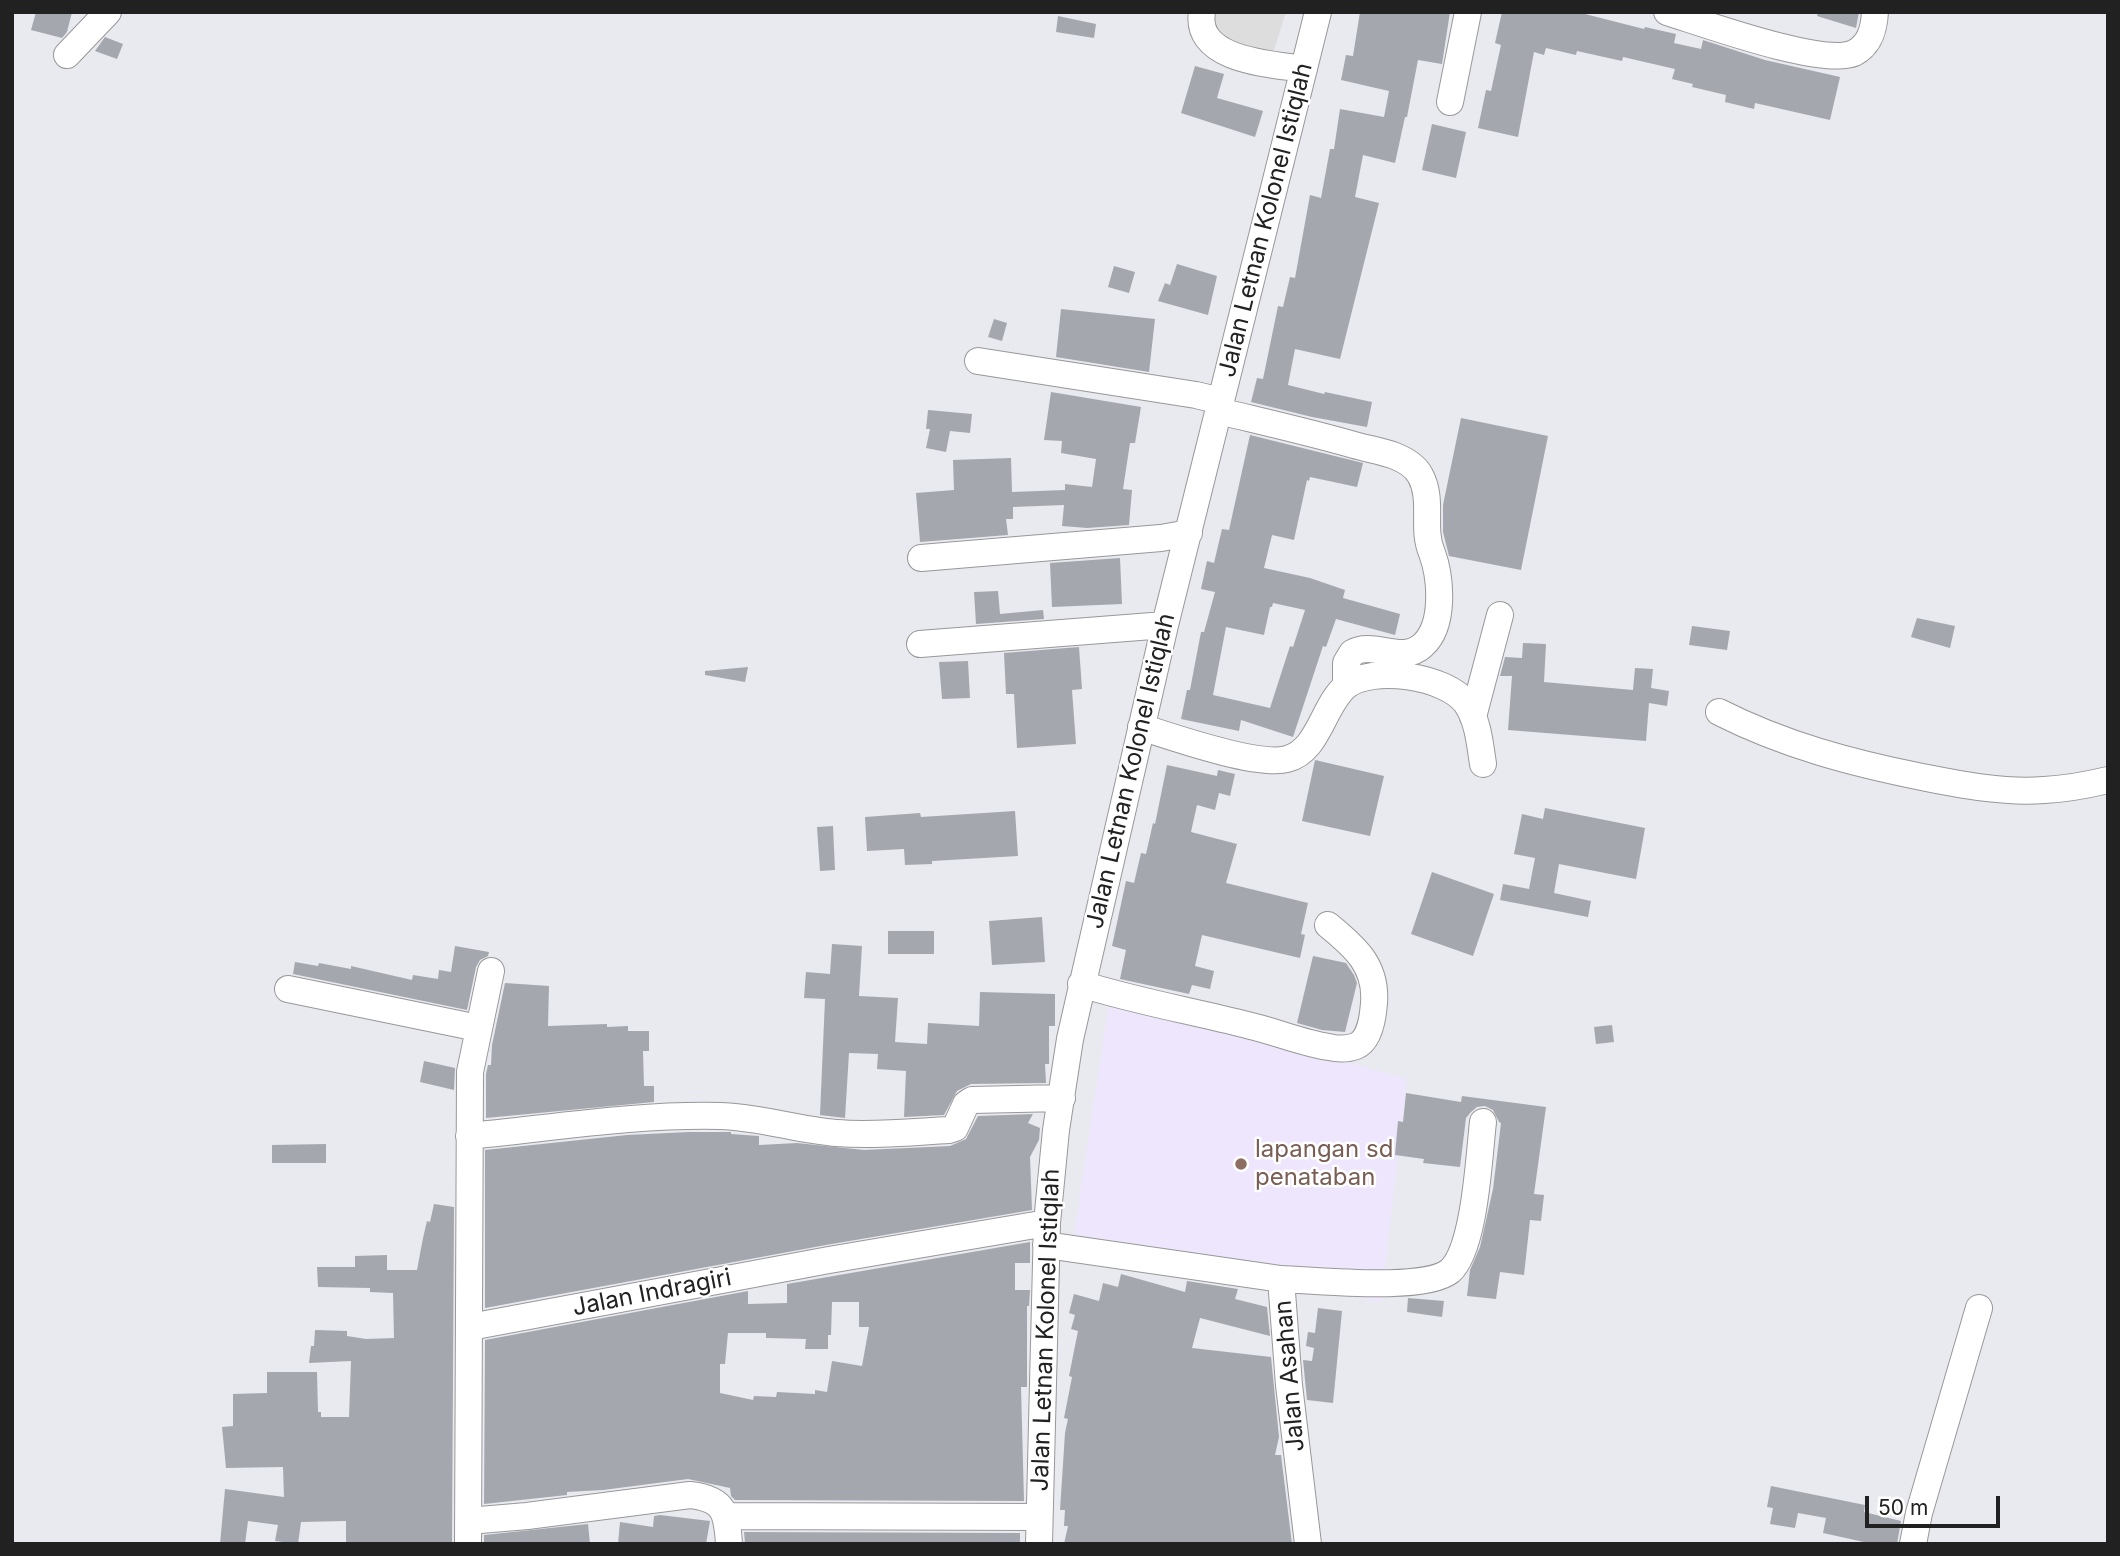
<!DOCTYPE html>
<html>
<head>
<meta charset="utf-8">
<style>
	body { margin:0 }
	#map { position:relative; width:2120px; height:1556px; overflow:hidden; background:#e9e9f0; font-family:Inter,sans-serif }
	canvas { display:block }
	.frame { position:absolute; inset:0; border:14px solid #212121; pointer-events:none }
	.scale { position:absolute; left:1865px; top:1496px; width:135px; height:32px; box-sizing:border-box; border:4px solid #212121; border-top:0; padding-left:9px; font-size:21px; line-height:24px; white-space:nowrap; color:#212121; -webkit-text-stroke:5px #fff; paint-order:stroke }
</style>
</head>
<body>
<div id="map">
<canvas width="2120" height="1556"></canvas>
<div class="frame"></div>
<div class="scale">50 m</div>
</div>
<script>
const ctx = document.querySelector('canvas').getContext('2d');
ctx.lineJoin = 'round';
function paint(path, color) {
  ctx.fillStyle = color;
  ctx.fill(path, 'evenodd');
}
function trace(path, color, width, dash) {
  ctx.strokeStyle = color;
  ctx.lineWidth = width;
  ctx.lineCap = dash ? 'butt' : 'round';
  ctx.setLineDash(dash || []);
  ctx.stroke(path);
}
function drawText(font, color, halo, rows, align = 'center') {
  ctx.font = font + ' Inter,sans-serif';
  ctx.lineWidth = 5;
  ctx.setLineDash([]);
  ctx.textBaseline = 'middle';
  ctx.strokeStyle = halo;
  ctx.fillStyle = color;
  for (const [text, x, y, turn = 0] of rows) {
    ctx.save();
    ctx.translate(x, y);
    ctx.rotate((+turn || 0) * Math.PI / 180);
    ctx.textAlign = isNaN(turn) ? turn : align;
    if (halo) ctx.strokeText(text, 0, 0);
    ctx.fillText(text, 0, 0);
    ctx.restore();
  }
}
paint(new Path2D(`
	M1110,996L1407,1079L1381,1302L1072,1248Z`), '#eee6fc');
paint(new Path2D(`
	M1216,12H1286L1273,53L1210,35Z`), '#ddd');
paint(new Path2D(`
	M36,12H72L67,32L62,38L31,30Z
	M1360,12H1411L1424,14V12H1450L1442,64L1418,60L1407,117H1405L1395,163L1363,155L1355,197L1379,203L1340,359L1295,349L1288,385L1324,394L1325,392L1372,402L1367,427L1312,417L1251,402L1257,378L1263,379L1278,306L1283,307L1290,277L1295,278L1310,195L1321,198L1330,149H1334L1340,109L1384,117L1389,91L1341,80L1346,55L1353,56Z
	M1502,12H1586L1585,14L1644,29L1645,27L1676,34L1674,43L1701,49L1703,40L1765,60L1840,77L1830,120L1755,103L1754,109L1725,102L1726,95L1692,87L1693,84L1672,79L1675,69L1623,57L1622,61L1577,51L1576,55L1546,48L1544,55L1534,52L1518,137L1478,128L1486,90L1491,91L1501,45L1495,43Z
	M1818,12H1859L1856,28L1817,16Z
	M1058,16L1096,24L1094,38L1056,32Z
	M105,37L123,44L117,59L95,51Z
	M1195,66L1224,74L1217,98L1263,111L1255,137L1181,113Z
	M1432,124L1466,132L1456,178L1422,170Z
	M1177,264L1217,276L1208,315L1158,301L1165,283L1170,285Z
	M1114,266L1135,272L1129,293L1108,287Z
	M1061,309L1155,319L1149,372L1056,357Z
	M994,319L1007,323L1002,341L988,337Z
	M1051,392L1141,407L1135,443H1130L1123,489L1132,490L1129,525L1087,528L1062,526L1064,505L1013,507V519H1006L1008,535L920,542L916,493L954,490L953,460L1011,458L1012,492L1065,490V484L1092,487L1096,459L1061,453L1062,441L1044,440Z
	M928,410L972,414L970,433L950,431L946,452L926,448L930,429H926Z
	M1461,418L1548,436L1521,570L1449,556L1443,532V505Z
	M1250,435L1363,463L1357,487L1310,477L1309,481L1307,480L1294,540L1272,535L1264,568L1310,578L1345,590L1343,598L1400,614L1395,635L1336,619L1326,647L1323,646L1293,737L1241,720L1239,731L1181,719L1187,690H1190L1201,632H1204L1215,592L1201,589L1207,561L1214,563L1222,529L1229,530ZM1273,603L1305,610L1293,647L1290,646L1270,708L1213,695L1226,627L1264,635L1270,607H1272Z
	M1120,558L1122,604L1052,607L1050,563Z
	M998,591L1000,614L1043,610L1044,619L976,624L974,592Z
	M1917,618L1955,626L1950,648L1911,637Z
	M1692,626L1730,631L1727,650L1689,645Z
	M1523,643L1546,644L1544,682L1633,690L1635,668L1653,669L1651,688L1669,691L1667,706L1649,703L1646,741L1508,730L1512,676H1500L1505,657L1522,658Z
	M1079,647L1082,689L1072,690L1076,744L1017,748L1014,694H1006L1004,653Z
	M968,661L970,698L942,699L939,662Z
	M748,667L745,682L705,675V671Z
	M1315,760L1384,776L1370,836L1302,821Z
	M1167,765L1217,776L1218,770L1235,774L1230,796L1219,793L1215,810L1197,805L1191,832L1237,844L1226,883L1308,903L1301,934L1305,935L1300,958L1202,935L1195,966L1214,971L1210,989L1192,985L1189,994L1120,979L1126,950L1112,946L1126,881L1134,883L1141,853L1146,854L1153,823L1155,824Z
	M1545,808L1645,828L1636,879L1559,864L1554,893L1591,901L1588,917L1500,900L1503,884L1529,889L1535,858L1514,854L1522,814L1543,819Z
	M1015,811L1018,856L932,861V864L905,865L904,849L867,851L865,817L920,813L921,817Z
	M833,826L835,870L820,871L817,827Z
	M1432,872L1494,894L1473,956L1411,934Z
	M1042,917L1045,962L992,965L989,921Z
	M888,931H934V954H888Z
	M832,944L862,946L859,996L898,998L895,1042L927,1044L928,1023L979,1026L980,992L1055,994V1026H1049V1064H1045L1046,1083L971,1084L957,1091L944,1115L904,1117L906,1071L877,1069L878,1054L849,1053L845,1118L820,1115L825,999L804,998L806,972L830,974Z
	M455,946L489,952L488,956L480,960L476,967L467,1010L293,974L295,962L318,966L319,963L351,969V966L412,980L413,975L438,979L439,970L451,972Z
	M1313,956L1346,963L1354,975L1357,983L1345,1032L1322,1030L1297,1023Z
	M505,983L549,986L548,1026L607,1024V1027L628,1026V1031H649V1051H643L644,1086H654V1102L486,1118V1074L488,1065H491L492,1045Z
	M1612,1025L1614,1042L1596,1044L1594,1027Z
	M424,1061L455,1068L454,1090L420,1082Z
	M1406,1093L1461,1102L1462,1096L1546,1107L1534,1194L1544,1195L1541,1221L1530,1220L1524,1275L1500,1272L1496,1299L1467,1296L1470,1270L1480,1247L1493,1189L1501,1123L1499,1122L1493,1110L1485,1106L1477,1107L1471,1112L1466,1118L1460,1167L1423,1163L1424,1159L1395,1155L1398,1121L1403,1122Z
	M1033,1114L1028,1123L1040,1128L1039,1140L1030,1157L1032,1210L826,1245L485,1308V1150L627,1135L689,1132H731V1134L759,1136V1145L797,1143L864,1150L950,1146L966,1139L978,1116Z
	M326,1144V1163H272V1145Z
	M434,1204L454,1207L452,1544H346V1521L301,1522L298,1544L275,1541L278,1525L248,1521L245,1544H220L225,1489L284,1497L283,1467L226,1468L222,1427L233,1426V1394L267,1393V1372H317L318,1412H321V1417H349L351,1361L309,1363L311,1346H314L315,1330L347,1331V1336L366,1339L394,1338L393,1293L370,1292V1288L318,1287L317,1267H355V1256L387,1255V1270H417L423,1238L427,1221L430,1222Z
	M1030,1242V1263H1015V1290H1030L1029,1306H1027V1387H1021L1024,1501L735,1500L731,1496L730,1488L688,1479L603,1490L567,1492V1495L484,1504L485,1340L748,1291V1304L787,1303V1284ZM832,1302H859V1327H869L862,1366L832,1361L827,1392L815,1390V1394L777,1392L776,1397L754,1396L753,1400L720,1393V1364H725L728,1333H766V1338L806,1339L805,1349H828V1335H831Z
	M1121,1274L1185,1292L1187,1281L1238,1289L1235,1299L1267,1307L1270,1336L1200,1318L1192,1348L1271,1357L1279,1437L1275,1455H1281L1292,1544H1064L1068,1526H1064L1065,1510H1060L1065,1433L1068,1419L1064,1418L1072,1377L1069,1376L1078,1331L1071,1329L1075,1315L1069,1313L1074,1294L1099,1301L1103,1283L1118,1287Z
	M1408,1298L1444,1301L1442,1317L1407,1312Z
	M1318,1308L1342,1311L1333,1403L1307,1400L1303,1360L1312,1361L1314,1348L1306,1346L1308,1332L1315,1333Z
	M1771,1486L1865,1505L1864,1512L1901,1521L1897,1544H1873L1823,1533L1826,1518L1798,1513L1795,1528L1770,1524L1773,1508L1767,1507Z
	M660,1515L710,1521L706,1544H618L620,1522L653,1527L654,1516Z
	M588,1524L590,1544L484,1543V1535Z
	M744,1532L1020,1533V1544H745Z`), '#a5a7af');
const minor = new Path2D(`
	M1202,12C1194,61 1272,64 1304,69
	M1667,12C1703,23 1823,67 1854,53C1870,45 1874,29 1875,12
	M67,55L108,12
	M1450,102L1468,12
	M978,361L1196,395L1221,401
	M1219,411C1264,422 1309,432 1354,445C1368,449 1382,451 1395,456C1405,460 1415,466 1420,475C1434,500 1421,528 1432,553C1441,578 1445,625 1423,645C1402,665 1374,640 1352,653L1346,663V686
	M921,558L1161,538L1189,533
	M920,644L1165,625
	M1719,712C1784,745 1852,763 1922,777C1962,785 2004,793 2044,790C2066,789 2087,785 2108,780
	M1473,717L1500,615
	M1141,727C1172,737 1258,767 1287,759C1319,751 1323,705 1346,686C1372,665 1446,676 1466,703C1478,720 1480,744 1483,764
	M1081,984C1135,1001 1192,1011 1247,1025C1274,1031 1302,1043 1329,1047C1337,1049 1348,1049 1356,1046C1370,1040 1373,1017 1374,1003C1377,966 1355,947 1328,925
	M288,989L478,1028
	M469,1136C552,1128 637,1114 720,1116C760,1117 797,1130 836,1133C874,1136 912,1132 949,1130L955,1128L966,1104L972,1100L1062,1098
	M1046,1245L1281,1279L1289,1385L1308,1544
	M1281,1279C1317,1280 1424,1292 1450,1271C1475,1249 1479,1156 1483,1122
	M470,1327L829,1260L1047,1223
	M727,1516L1039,1517
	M468,1521L527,1516L690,1495C725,1499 727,1513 729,1544
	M468,1544L470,1072L491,971
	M1039,1544L1047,1223L1056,1130L1070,1039L1165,625L1318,12
	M1913,1544L1919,1513L1979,1308`);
trace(minor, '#989898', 28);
trace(minor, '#fff', 26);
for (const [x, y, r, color] of [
	[1241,1164,7,"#8d6e63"]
]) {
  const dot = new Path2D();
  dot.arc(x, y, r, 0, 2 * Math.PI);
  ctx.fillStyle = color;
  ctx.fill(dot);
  trace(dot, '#fff', 2.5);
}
drawText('24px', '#212121', '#fff', [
	["Jalan Letnan Kolonel Istiqlah",1266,220,-76],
	["Jalan Letnan Kolonel Istiqlah",1131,771,-77],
	["Jalan Indragiri",652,1293,-11],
	["Jalan Letnan Kolonel Istiqlah",1046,1330,-88],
	["Jalan Asahan",1290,1376,-95]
]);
drawText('24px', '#785e54', '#fff', [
	["lapangan sd",1255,1150],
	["penataban",1255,1178]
], 'left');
</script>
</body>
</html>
